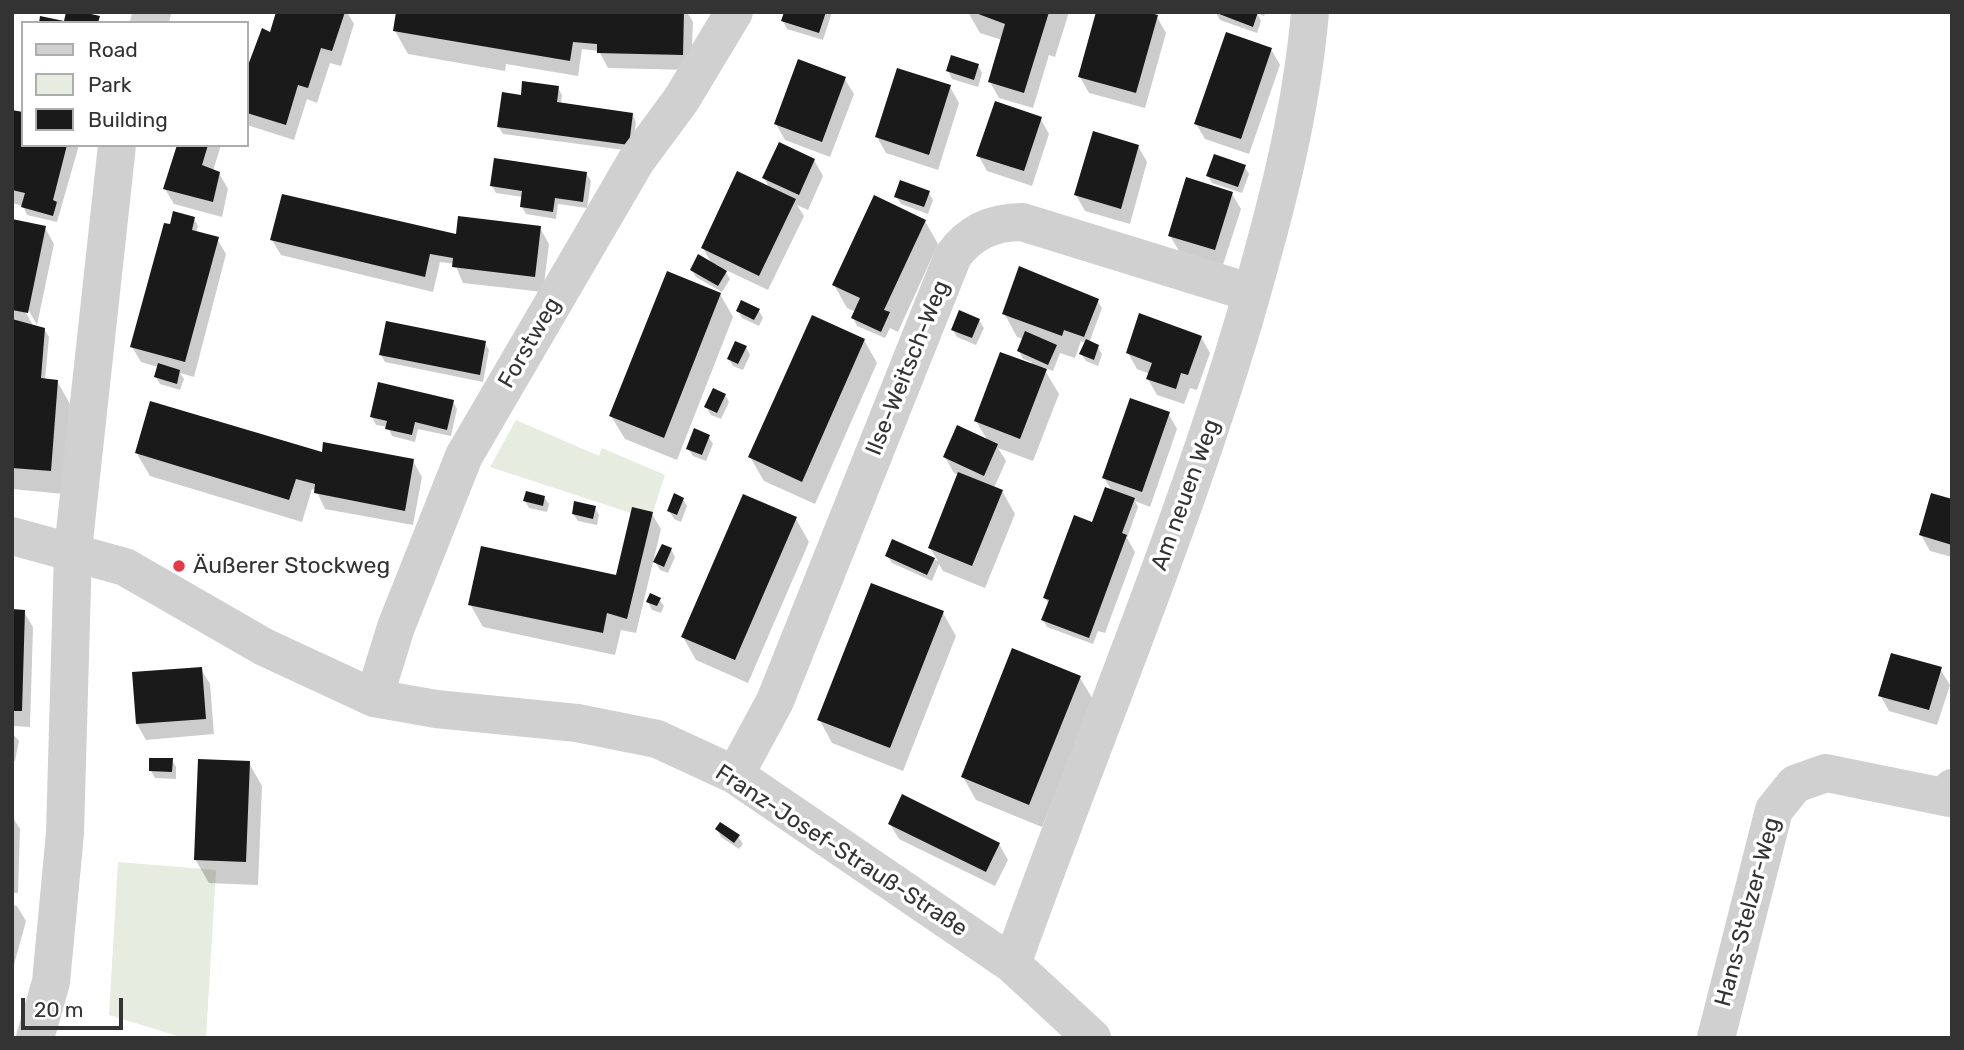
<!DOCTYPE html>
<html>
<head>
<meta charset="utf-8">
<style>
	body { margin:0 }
	#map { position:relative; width:1964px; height:1050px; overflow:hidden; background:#fff; font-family:Rubik,sans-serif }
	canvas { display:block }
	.frame { position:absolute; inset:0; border:14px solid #333; pointer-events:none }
	.legend { position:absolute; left:21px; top:21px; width:228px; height:126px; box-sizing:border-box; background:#fff; border:2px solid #adadad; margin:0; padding:9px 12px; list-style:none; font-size:21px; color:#333 }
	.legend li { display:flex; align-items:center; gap:14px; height:35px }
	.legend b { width:35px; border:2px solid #adadad }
	.scale { position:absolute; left:21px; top:998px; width:102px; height:32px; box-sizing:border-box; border:4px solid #333; border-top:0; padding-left:9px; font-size:21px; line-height:24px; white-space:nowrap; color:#333; -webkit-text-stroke:5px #fff; paint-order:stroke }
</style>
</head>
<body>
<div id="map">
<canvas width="1964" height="1050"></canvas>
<div class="frame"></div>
<ul class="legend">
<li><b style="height:9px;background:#d0d0d0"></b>Road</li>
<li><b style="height:19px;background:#e6ecdf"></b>Park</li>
<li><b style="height:19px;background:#1a1a1a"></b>Building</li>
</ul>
<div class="scale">20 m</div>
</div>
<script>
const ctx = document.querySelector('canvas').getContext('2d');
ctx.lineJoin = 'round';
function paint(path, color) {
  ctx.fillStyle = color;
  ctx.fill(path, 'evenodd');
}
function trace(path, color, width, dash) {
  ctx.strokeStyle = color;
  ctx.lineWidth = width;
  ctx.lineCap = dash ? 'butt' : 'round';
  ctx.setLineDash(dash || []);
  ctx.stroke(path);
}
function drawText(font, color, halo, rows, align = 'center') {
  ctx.font = font + ' Rubik,sans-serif';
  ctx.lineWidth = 7;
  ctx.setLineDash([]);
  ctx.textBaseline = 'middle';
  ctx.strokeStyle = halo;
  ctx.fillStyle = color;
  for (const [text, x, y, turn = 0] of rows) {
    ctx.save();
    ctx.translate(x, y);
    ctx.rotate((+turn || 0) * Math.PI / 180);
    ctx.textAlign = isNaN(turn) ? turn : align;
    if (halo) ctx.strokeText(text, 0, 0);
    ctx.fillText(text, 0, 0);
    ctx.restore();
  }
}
paint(new Path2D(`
	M516,420L599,456L602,448L665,475L653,512L632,507L631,513L490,467Z
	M118,862L216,870L206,1038H184L109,1015Z`), '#e6ecdf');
paint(new Path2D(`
	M278,12H347L354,24L341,66L330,63L317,103L307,99L294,140L247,125V69L250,70L271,34Z
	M600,12H687L693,22L691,70L608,68L599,51L582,49L578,76L506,64L505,71L408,54L395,31Z
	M786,12H832L823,40L787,29L783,21Z
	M968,12H1069L1055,57L1049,55L1033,108L999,98L990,82L1002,40L980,33Z
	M1266,12L1264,16L1257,13L1261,21L1257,33L1220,20L1216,13Z
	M1157,17L1166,33L1145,108L1089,93L1080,77Z
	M1271,49L1280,65L1249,154L1205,139L1196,124Z
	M978,65L982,73L978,87L952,79L948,71Z
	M844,78L854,94L830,157L785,140L776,124Z
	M950,87L959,103L938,170L886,153L877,137Z
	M558,88L562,95L561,104L632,114L636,122L632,151L503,134L498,126L522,97Z
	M12,111L23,145H79L57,222L27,215L23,206L12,203Z
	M1040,118L1049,134L1032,186L987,171L978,155Z
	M179,145H221L213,171L219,173L228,189L222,217L174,204L165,189Z
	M1138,146L1147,162L1130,224L1085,211L1076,195Z
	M814,160L823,176L808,210L797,205L804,216L768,290L724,269L730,279L722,292L696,277L692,270L712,264L703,248L770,189L764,178Z
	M1244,166L1249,174L1242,193L1212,183L1208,176Z
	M586,173L591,181L587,208L558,204L556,219L526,214L522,207L523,197L496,193L492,186Z
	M929,193L933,200L928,214L901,204L896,196Z
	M1232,194L1241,209L1223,265L1179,251L1170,236Z
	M194,219L198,226L196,233L217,239L226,254L194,377L180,373L184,379L180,390L160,384L156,377L158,367L141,362L132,347L174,227Z
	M12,221L45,228L54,244L37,325L25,304L22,306L34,327L44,329L49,337L45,380L57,381L70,404L64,494L12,489Z
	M925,221L938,244L898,332L890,328L885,338L857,326L853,318L856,312L847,308L834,285Z
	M540,228L549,244L543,292L463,283L455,264L440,262L433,292L281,255L272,240L458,236Z
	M1020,269L1097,300L1102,308L1089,343L1098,347L1102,354L1098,366L1086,361L1081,354L1086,343L1081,341L1075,358L1060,353L1053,371L1043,367L1059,394L1033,461L998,448L1006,461L994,488L1002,491L1015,514L985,588L943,571L939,564L932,581L892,563L887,556L893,542L938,561L930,548L959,475L954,473L945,457L988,441L976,421L1031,365L1032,362L1023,359L1019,351L1024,339L1017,337L1004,313Z
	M720,294L733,317L677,460L625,439L611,416Z
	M738,311H759L763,318L759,326L742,318Z
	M979,320L984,328L976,345L957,337L953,330Z
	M1201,337L1210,353L1197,390L1190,388L1184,404L1157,395L1148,379L1150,374L1137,369L1128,353Z
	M864,340L877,363L815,504L764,481L750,457Z
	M485,343L489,350L483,382L385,362L381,355Z
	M746,347L750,355L743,370L733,366L729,359Z
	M725,395L729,402L721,419L711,415L706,407Z
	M453,401L457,409L451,436L418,429L415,442L392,436L388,427L376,425L372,417Z
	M1168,413L1177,429L1150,507L1135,501L1138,507L1127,538L1135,552L1105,633L1098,631L1093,644L1047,627L1043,620L1049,605L1045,598L1096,525L1112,491L1104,478Z
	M708,436L713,444L706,461L693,456L688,449Z
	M136,452L323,454L413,461L422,477L413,525L325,509L316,490L312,489L302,522L150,476Z
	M544,497L549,504L547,512L529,508L525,501Z
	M683,499L687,506L681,522L674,519L669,511Z
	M1952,500V557L1930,551L1921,535Z
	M595,508L599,515L597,525L578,521L573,514Z
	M652,514L661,529L636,633L621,630L615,655L483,627L470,604L616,580Z
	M796,519L809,542L748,683L696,660L683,637Z
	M671,549L675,557L668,573L660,570L655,562Z
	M659,599L664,606L661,613L652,610L648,602Z
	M12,611L24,612L33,627L30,727L12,726Z
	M943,613L956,636L903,771L832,743L819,719Z
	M201,669L210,684L214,734L146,740L137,724Z
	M1940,669L1950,685L1937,725L1889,711L1880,695Z
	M1080,678L1094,701L1042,827L976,800L963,777Z
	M12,733L19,741L15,761H12Z
	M172,760L176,767V779L155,778L151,771Z
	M249,763L262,786L258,885L209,883L195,859Z
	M12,816L20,829L18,893H12Z
	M890,824L999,844L1008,860L995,886L899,839Z
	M717,829L738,836L743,844L739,849L721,837Z
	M12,905L17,906L26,921L12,972Z`), '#0003');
paint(new Path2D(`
	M66,12H82L100,16L98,23H39L40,16L64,21Z
	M276,12H345L332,51L321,48L308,88L298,85L286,125L247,113V68L262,28L270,32Z
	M396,12H684L683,55L597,53V44L573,42L570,61L393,31Z
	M784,12H826L819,33L781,21Z
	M973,12H1049L1024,93L988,82L1005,24Z
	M1096,12H1147L1158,15L1136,93L1078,77Z
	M1214,12H1258L1253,27Z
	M1226,32L1272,48L1241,139L1194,124Z
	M951,55L979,64L974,80L946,71Z
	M798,59L846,77L822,142L774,124Z
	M897,68L951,85L929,155L875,137Z
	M522,81L559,86L557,102L633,113L629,145L497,127L502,92L521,95Z
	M995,101L1042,117L1024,171L976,156Z
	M12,110L23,112V145H67L53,200L57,202L53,216L21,207L25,193L12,190Z
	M1093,131L1139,145L1121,209L1074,195Z
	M779,142L815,159L799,195L762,178Z
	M177,145H208L202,165L220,172L213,202L163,189Z
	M1214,154L1246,165L1238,187L1206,176Z
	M494,158L587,172L583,202L555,198L553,212L520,207L522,191L490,186Z
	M737,171L796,199L759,276L701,248Z
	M1186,177L1233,192L1215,250L1168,236Z
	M900,180L930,191L924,207L894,197Z
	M282,194L456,234L458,216L541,226L535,277L452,267L453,258L430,254L425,277L270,240Z
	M874,195L926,220L884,310L890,312L881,332L851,318L860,298L832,285Z
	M173,211L195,217L192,230L219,237L185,362L130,347L164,223L170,224Z
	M12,219L46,226L28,313L12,310Z
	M698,254L727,271L718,286L690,270Z
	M1019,266L1099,299L1084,337L1064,330L1062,336L1002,314Z
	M667,271L721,293L664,438L609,416Z
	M741,300L760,309L754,320L736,311Z
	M959,310L980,319L972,338L951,330Z
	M1139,313L1202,336L1188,375L1181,373L1176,389L1146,379L1152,363L1126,353Z
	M812,315L865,339L802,482L748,457Z
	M12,319L45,328L41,378L58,380L51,471L12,468Z
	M386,321L486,341L480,375L379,355Z
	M1025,331L1057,345L1048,365L1017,351Z
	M1086,339L1099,345L1094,360L1079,354Z
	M735,341L747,346L738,364L727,359Z
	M1000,352L1047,369L1020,439L974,421Z
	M158,363L180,370L177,384L154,377Z
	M378,382L454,400L447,430L415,422L412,435L385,429L387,421L370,417Z
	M713,388L726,394L717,413L704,407Z
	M1130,398L1170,412L1142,492L1102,478Z
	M150,401L322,452L323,442L414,459L405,511L314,493L315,484L296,479L289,500L135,453Z
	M957,425L998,444L984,476L943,457Z
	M694,428L710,435L702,455L686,449Z
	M958,472L1003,490L972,566L928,548Z
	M1105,487L1135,498L1122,533L1127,535L1089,638L1041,620L1049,600L1043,598L1074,515L1092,522Z
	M526,491L545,496L543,506L523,501Z
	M674,493L684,498L677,515L667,511Z
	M1931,493L1952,499V545L1919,535Z
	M743,494L797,517L735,660L681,637Z
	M574,501L596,506L593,519L572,514Z
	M632,507L653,512L627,619L607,613L603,633L468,605L481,546L616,575Z
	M892,539L935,558L927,575L885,556Z
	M662,544L672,548L664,567L653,562Z
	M871,583L944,611L890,748L817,720Z
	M650,593L661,598L657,606L646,602Z
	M12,609L25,610L22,711H12Z
	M1012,648L1081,676L1029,805L961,777Z
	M1891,653L1942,667L1929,710L1878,696Z
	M202,667L206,719L136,724L132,672Z
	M149,758H173L172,772L149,771Z
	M198,759L250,761L246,862L194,860Z
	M902,794L1000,843L986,872L888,824Z
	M720,822L740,835L734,843L715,829Z`), '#1a1a1a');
trace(new Path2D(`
	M149,23L152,12
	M12,536L125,567L264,647L374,698L436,709L577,723L657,739L735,775L1012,964L1092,1038
	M374,698L396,627L464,456L636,161L681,100L734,12
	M735,775L775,701L953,256C970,232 993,222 1022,222L1252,293
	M1012,964C1089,748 1180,537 1245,317C1274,216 1301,117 1310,12
	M35,1038L51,982L65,833L73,550L117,145
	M1716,1038L1774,810L1795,784L1826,773L1949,798L1952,788`), '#d0d0d0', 38);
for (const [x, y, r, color] of [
	[179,566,7,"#e63946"]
]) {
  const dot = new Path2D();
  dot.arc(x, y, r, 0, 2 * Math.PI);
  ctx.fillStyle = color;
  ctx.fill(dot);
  trace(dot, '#fff', 2.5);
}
drawText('23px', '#333', '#fff', [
	["Forstweg",530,343,-60],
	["Ilse-Weitsch-Weg",908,368,-68],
	["Am neuen Weg",1186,495,-70],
	["Franz-Josef-Strauß-Straße",841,851,33],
	["Hans-Stelzer-Weg",1748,912,-75]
]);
drawText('23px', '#333', '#fff', [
	["Äußerer Stockweg",193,566]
], 'left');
</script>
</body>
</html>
